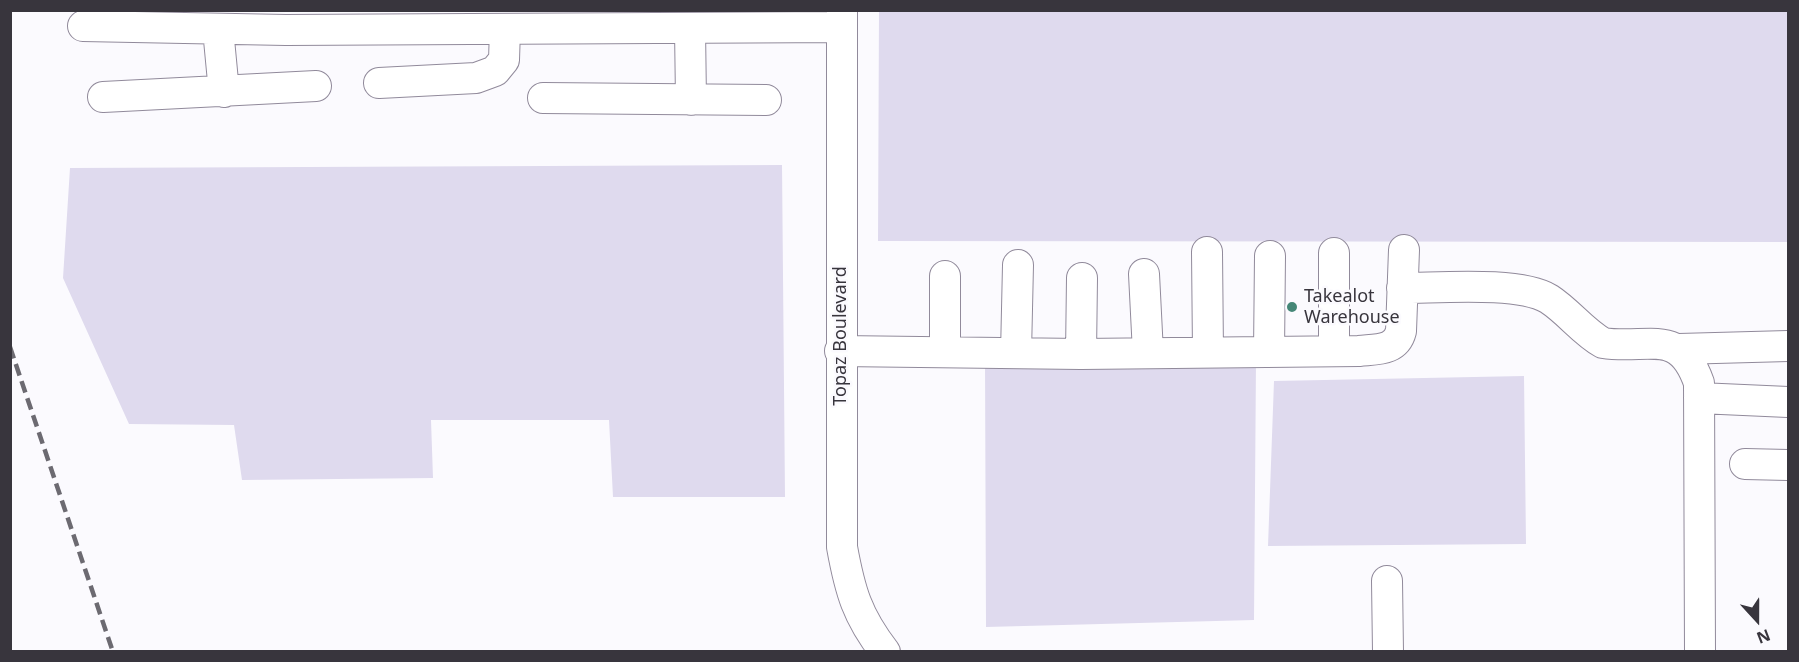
<!DOCTYPE html>
<html>
<head>
<meta charset="utf-8">
<style>
	body { margin:0 }
	#map { position:relative; width:1799px; height:662px; overflow:hidden; background:#fbfafe; font-family:"Noto Sans",sans-serif }
	canvas { display:block }
	.frame { position:absolute; inset:0; border:12px solid #38353d; pointer-events:none }
	.north { position:absolute; left:1727px; top:590px; width:60px; height:60px; -webkit-text-stroke:4px #fbfafe; paint-order:stroke; rotate:159deg; font-size:16px; font-weight:700; line-height:24px; text-align:center; color:#38353d }
	.north::after { content:''; display:block; margin:auto; width:21px; height:27px; background:#38353d; clip-path:polygon(50% 0,100% 100%,50% 72%,0 100%) }
</style>
</head>
<body>
<div id="map">
<canvas width="1799" height="662"></canvas>
<div class="frame"></div>
<div class="north">N</div>
</div>
<script>
const ctx = document.querySelector('canvas').getContext('2d');
ctx.lineJoin = 'round';
function paint(path, color) {
  ctx.fillStyle = color;
  ctx.fill(path, 'evenodd');
}
function trace(path, color, width, dash) {
  ctx.strokeStyle = color;
  ctx.lineWidth = width;
  ctx.lineCap = dash ? 'butt' : 'round';
  ctx.setLineDash(dash || []);
  ctx.stroke(path);
}
function drawText(font, color, halo, rows, align = 'center') {
  ctx.font = font + ' "Noto Sans",sans-serif';
  ctx.lineWidth = 5;
  ctx.setLineDash([]);
  ctx.textBaseline = 'middle';
  ctx.strokeStyle = halo;
  ctx.fillStyle = color;
  for (const [text, x, y, turn = 0] of rows) {
    ctx.save();
    ctx.translate(x, y);
    ctx.rotate((+turn || 0) * Math.PI / 180);
    ctx.textAlign = isNaN(turn) ? turn : align;
    if (halo) ctx.strokeText(text, 0, 0);
    ctx.fillText(text, 0, 0);
    ctx.restore();
  }
}
paint(new Path2D(`
	M879,10H1788V242L878,241Z
	M782,165L785,497H613L609,420H431L433,478L242,480L234,425L129,424L63,278L70,168Z
	M985,360L1256,361L1254,620L986,627Z
	M1524,376L1526,544L1268,546L1274,381Z`), '#dfdaee');
const minor = new Path2D(`
	M842,10V547C850,591 857,616 885,652
	M83,26L286,30L842,27
	M218,29L224,92
	M690,29L691,100
	M379,83L476,78L495,71L504,60L505,29
	M103,97L316,86
	M543,98L766,100
	M1207,252L1208,352
	M1144,274L1148,353
	M945,276V352
	M1402,288C1439,288 1519,281 1549,299C1569,312 1583,332 1603,343C1649,350 1679,326 1699,383L1700,652
	M1679,349L1788,346
	M840,351L1081,354L1359,351C1377,349 1396,351 1401,331L1404,250
	M1334,351V253
	M1269,352L1270,256
	M1016,353L1018,265
	M1081,354L1082,278
	M1699,398L1788,402
	M1745,464L1788,465
	M1387,581L1388,652`);
trace(minor, '#918a9b', 32);
trace(minor, '#fff', 30);
trace(new Path2D(`
	M10,347L113,652`), '#6c6a71', 4.5, [12, 6]);
for (const [x, y, r, color] of [
	[1292,307,6,"#458777"]
]) {
  const dot = new Path2D();
  dot.arc(x, y, r, 0, 2 * Math.PI);
  ctx.fillStyle = color;
  ctx.fill(dot);
  trace(dot, '#fbfafe', 2);
}
drawText('18px', '#38353d', '#fbfafe', [
	["Takealot",1304,297],
	["Warehouse",1304,318]
], 'left');
drawText('18px', '#38353d', '#fbfafe', [
	["Topaz Boulevard",841,336,-90]
]);
</script>
</body>
</html>
